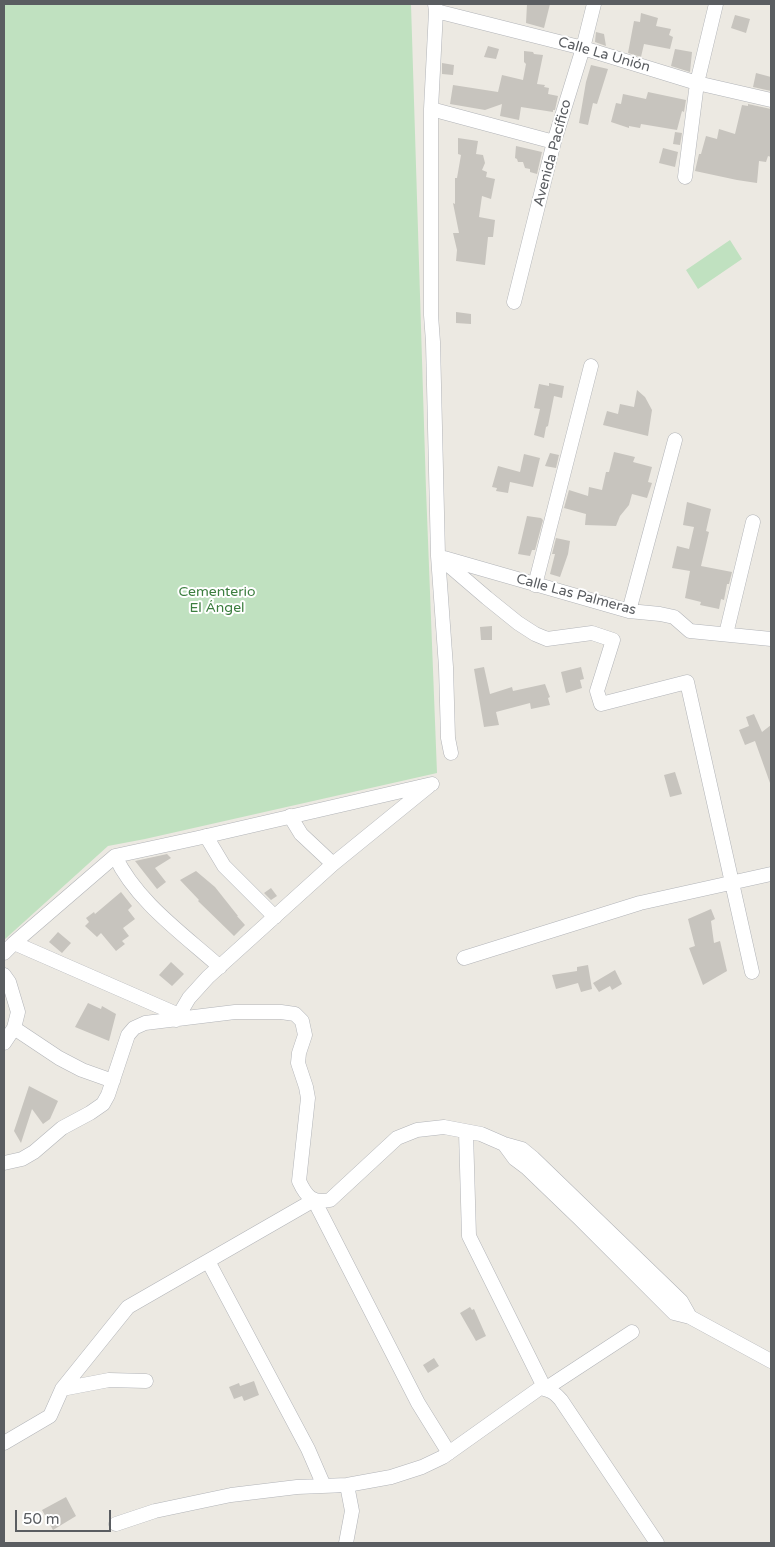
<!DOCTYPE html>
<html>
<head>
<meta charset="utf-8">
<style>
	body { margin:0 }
	#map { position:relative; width:775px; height:1547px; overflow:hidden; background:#ece9e2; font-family:"Varela Round",sans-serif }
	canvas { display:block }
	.frame { position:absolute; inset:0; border:5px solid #5a5d61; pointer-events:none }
	.scale { position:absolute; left:15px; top:1510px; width:96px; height:22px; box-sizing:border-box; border:2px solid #5a5d61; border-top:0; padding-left:6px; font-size:15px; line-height:18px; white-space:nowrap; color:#5a5d61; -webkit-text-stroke:4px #fff; paint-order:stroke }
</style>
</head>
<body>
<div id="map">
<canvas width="775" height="1547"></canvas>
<div class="frame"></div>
<div class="scale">50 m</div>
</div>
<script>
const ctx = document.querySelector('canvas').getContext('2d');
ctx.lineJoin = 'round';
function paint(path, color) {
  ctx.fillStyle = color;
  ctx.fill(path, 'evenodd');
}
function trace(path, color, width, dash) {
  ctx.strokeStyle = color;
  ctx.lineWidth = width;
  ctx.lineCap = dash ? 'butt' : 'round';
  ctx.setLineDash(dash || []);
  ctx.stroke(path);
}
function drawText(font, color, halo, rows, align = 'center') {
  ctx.font = font + ' "Varela Round",sans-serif';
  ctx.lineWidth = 4;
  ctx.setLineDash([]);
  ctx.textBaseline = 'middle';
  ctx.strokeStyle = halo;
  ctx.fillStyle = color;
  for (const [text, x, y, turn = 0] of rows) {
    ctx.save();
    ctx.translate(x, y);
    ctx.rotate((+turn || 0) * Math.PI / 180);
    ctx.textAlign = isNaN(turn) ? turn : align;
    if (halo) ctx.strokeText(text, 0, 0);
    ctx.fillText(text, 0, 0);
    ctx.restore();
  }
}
paint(new Path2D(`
	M4,4H411L426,489L437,773L145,839L108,846L4,940Z
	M730,240L742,259L698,289L686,270Z`), '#c0e1c0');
paint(new Path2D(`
	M527,4H550L544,28L526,23Z
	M641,13L658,18L656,26L671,29L669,35L673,37L670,49L644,44L641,57L628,53L634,21L640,22Z
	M735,15L750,19L746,33L731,28Z
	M596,32L604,34L606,46L595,42Z
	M488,46L499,49L496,59L484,57Z
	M675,49L692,52L690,72L671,66Z
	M524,51L533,52L534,54L543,55L537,84L545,85L544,87L549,88L548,94L558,96L555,110H553V112L521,107L519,120L500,116L502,104L485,110L450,104L453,85L498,92L502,75L523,80L526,64L524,62Z
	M442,63L454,65L453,75L442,74Z
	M591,65L608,69L597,104L593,103L588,125L579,123L586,82Z
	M756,73L771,77V91L753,87Z
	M648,92L686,100L684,112L682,111L677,130L641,124L640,128L629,126V128L611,122L616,103L621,104L623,94L646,99Z
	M748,104L771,109V157L768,156L766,162L759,161L757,183L737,180L695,171L699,154H701L706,136L717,139L719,129L735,134L742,105L748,106Z
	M675,132L682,133L680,145L673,144Z
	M458,138L478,141L476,154L483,155L485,163L482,170L487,172L486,177L495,179L491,199L482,196L479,217L495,220L493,237H488L485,265L456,261L457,250L453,233H459L453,203L455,204V178H457L461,155L458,154Z
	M516,146L542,152L537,174L530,172V169L525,168L523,162H518L517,159L515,158Z
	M663,148L678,152L675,167L659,163Z
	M456,312L471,314V324L456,323Z
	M549,383L564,386L562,398L554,396L548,426L546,427L544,438L534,435L540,409L534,408L539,384L549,386Z
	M637,390L645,397L652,410L648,436L603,425L607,411L618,414L620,404L634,407Z
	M614,452L635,457L633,462L652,467L648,482L652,483L647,498L632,494L629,505L620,516L616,526L585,525L586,514L564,508L569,490L588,496L589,487L602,490L606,472H609Z
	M550,453L559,455L556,468L545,466Z
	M524,454L540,458L533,487L510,482L508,493L496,491L497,488L492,487L498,466L520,472Z
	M687,502L711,509L706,531L709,532L701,566L732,572L729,584H727L724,600L721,599L719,609L700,605L701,602L685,598L690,571L672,568L677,546L689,549L694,527L683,525Z
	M527,516L541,518L543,520L535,550H532L530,556L518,554Z
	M556,538L570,541L568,554L560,577L550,574L555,554H552Z
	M492,626V640H481L480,627Z
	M484,667L490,694L512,687L513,691L545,684L550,697L548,698L550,705L531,709L530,703L496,712L499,725L484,727L474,669Z
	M581,667L584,679L580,680L582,688L566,693L561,672Z
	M754,714L762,732L771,725V783H770L755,741L745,745L739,730L749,726L746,717Z
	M675,772L682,794L670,797L664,775Z
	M167,854L171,858L155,868L166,882L157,889L135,861Z
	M196,871L215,887L238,916H237L245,925L234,936L198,901L199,900L180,880Z
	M271,888L277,896L271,900L264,893Z
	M121,892L132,906L128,910L135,919L123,928L129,936L122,941L125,944L116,951L101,933L97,937L85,926L89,922L86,918L94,912L95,914Z
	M711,909L715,919L711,921L714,943L720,941L727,971L703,985L689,948L695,946L688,919Z
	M58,932L71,943L62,953L49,942Z
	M171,962L184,974L172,986L159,975Z
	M588,965L592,989L581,992L578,983L556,989L552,975L577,971V967Z
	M615,970L622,984L612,990L610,986L599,992L593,983Z
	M88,1003L101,1009L102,1006L116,1014L109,1041L75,1027Z
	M29,1086L58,1101L50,1119L43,1124L32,1109L21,1143L14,1131Z
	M470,1307L472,1310L474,1309L486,1336L476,1341L460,1313Z
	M434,1358L439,1366L428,1373L423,1365Z
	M254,1381L259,1395L244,1401L242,1396L234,1399L229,1387L239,1383L240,1386Z
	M66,1497L76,1516L53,1530L42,1510Z`), '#c7c4be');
const street = new Path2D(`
	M435,4L436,11L431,109V315L433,342L438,556L446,667L448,738L451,753
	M436,11L583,48L697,83L771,100
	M431,109L554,142
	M685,177L697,83L716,4
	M514,302L554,142L583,48L594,4
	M438,556L487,598L518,623L535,634L547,639L592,633L613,640L597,691L601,704L687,682L752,972
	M444,558L629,611L660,614L674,617L690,631L771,639
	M535,585L591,366
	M629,611L675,440
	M726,634L753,522
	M290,816L301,834L333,864
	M206,836L224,866L275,917
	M115,856C136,901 183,934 220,967
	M14,943L179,1015
	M4,953L14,943L115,856L198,838L432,784
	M464,958L640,903L771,874
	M4,975L9,982L18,1012L14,1028L4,1043
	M176,1020L189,998L208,977L333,864L429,786
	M14,1028L59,1058L82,1070L113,1081
	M466,1132L469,1236L545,1389L632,1332
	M504,1144L515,1159L527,1168L580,1219L674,1313L690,1317L771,1361
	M4,1163L22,1159L34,1152L62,1128L90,1113L103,1104L108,1095L128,1035L134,1028L145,1023L235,1012H281L295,1014L302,1021L305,1035L299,1053L298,1063L306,1087L308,1098L299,1181C306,1196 312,1204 330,1200L397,1138L417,1130L444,1127L481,1134L504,1144L522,1149L533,1158L681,1301L690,1317
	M208,1261L308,1449L324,1486
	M62,1389L109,1380L146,1381
	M4,1443L50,1416L62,1389L128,1307L314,1200L418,1403L449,1453
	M116,1524L155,1511L231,1495L297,1487L347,1485L391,1477L422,1467L443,1457L540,1388C550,1390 554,1392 561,1400L657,1543
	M346,1543L352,1511L347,1485`);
trace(street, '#b2b4b8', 15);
trace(street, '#fff', 14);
drawText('14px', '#5a5d61', '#fff', [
	["Calle La Unión",604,55,16],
	["Avenida Pacífico",553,153,-75],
	["Calle Las Palmeras",576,595,15]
]);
drawText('14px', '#3c7e3f', '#fff', [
	["Cementerio",217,592],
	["El Ángel",217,608]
]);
</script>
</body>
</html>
